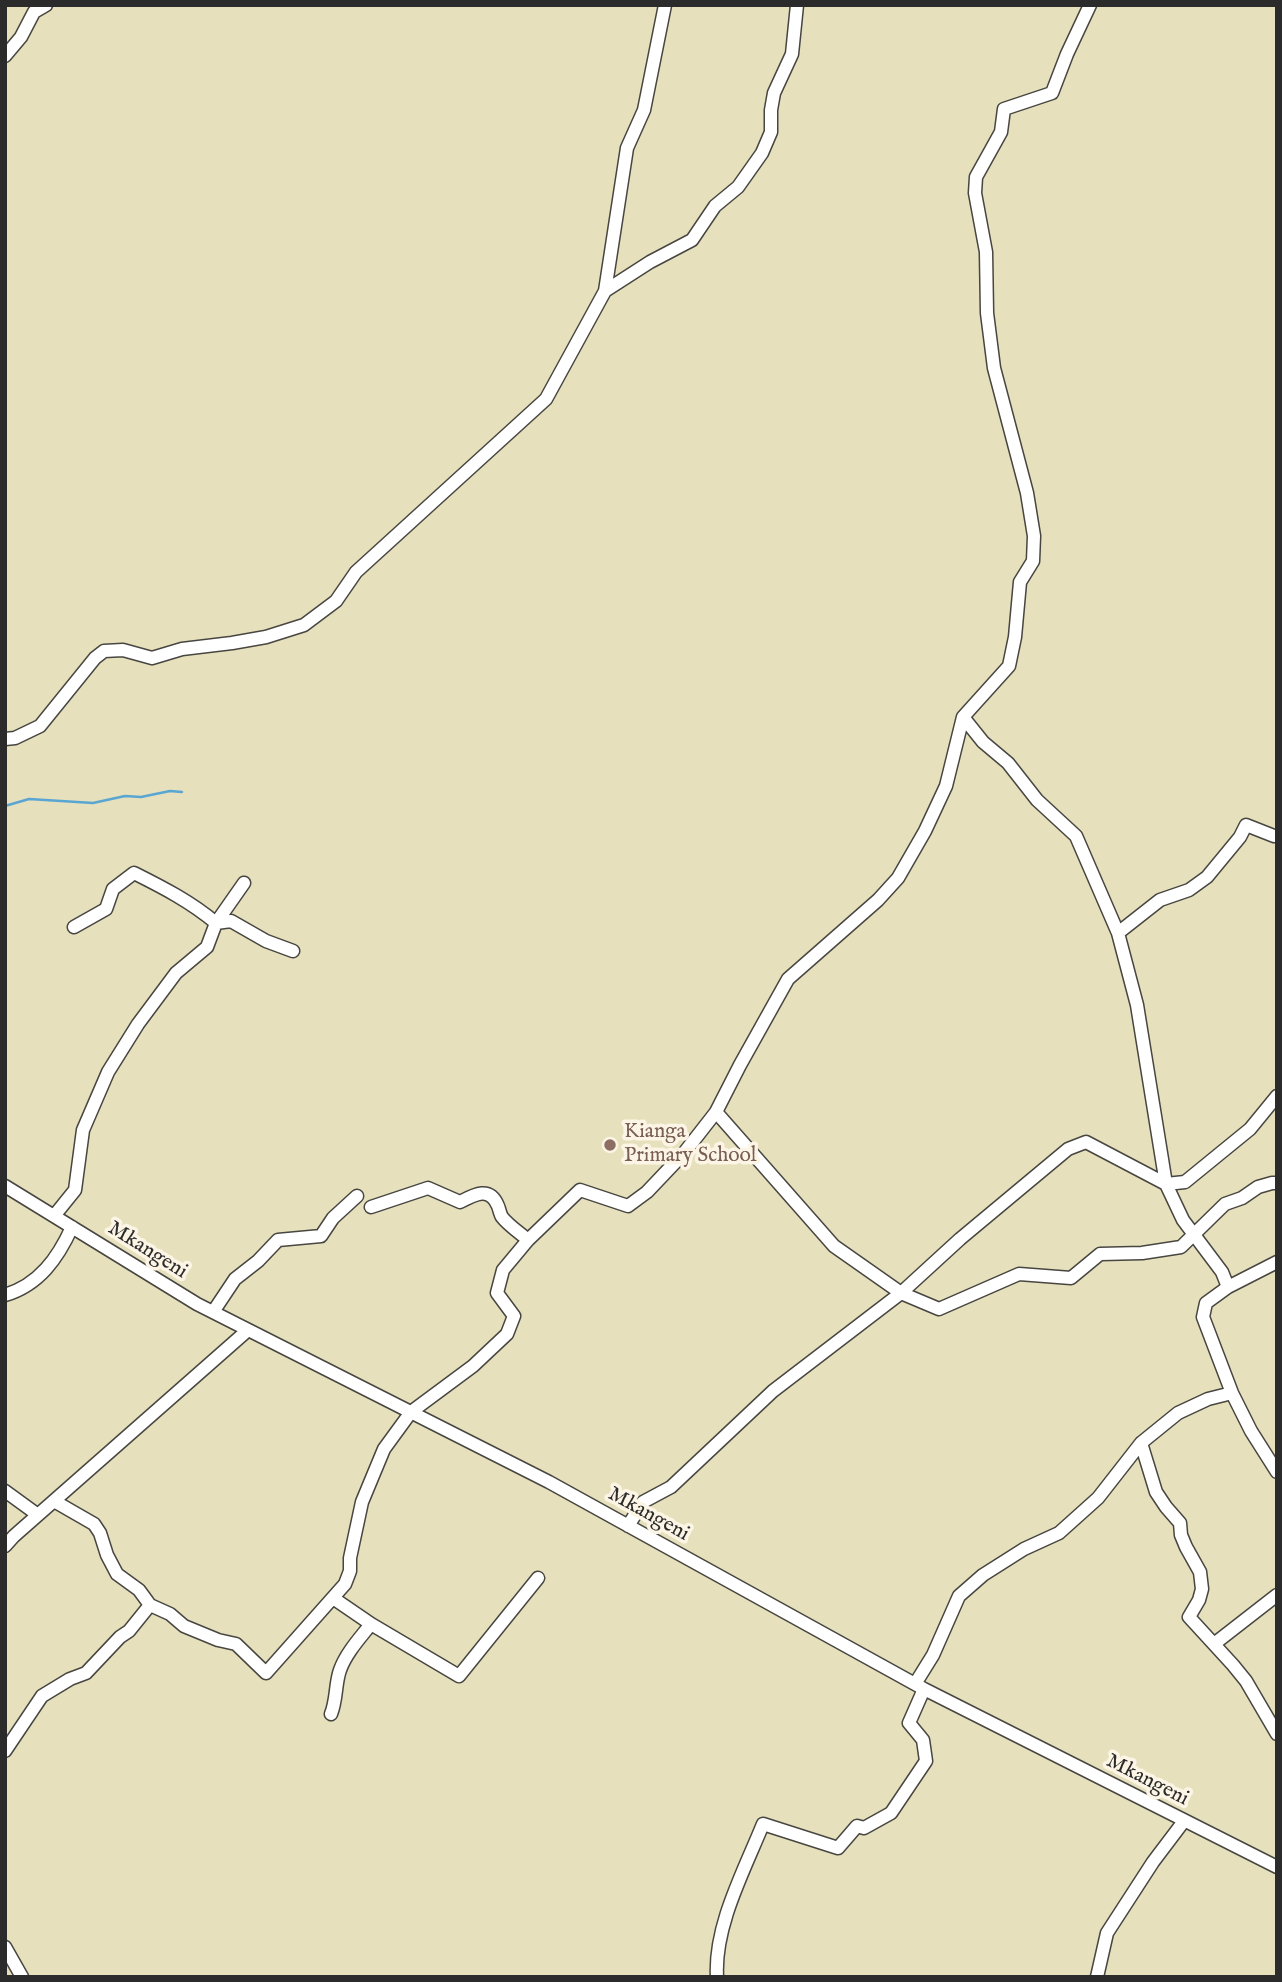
<!DOCTYPE html>
<html>
<head>
<meta charset="utf-8">
<style>
	body { margin:0 }
	#map { position:relative; width:1282px; height:1982px; overflow:hidden; background:#e6e0bc; font-family:"IM FELL English",serif }
	canvas { display:block }
	.frame { position:absolute; inset:0; border:7px solid #2b2b2b; pointer-events:none }
</style>
</head>
<body>
<div id="map">
<canvas width="1282" height="1982"></canvas>
<div class="frame"></div>
</div>
<script>
const ctx = document.querySelector('canvas').getContext('2d');
ctx.lineJoin = 'round';
function trace(path, color, width, dash) {
  ctx.strokeStyle = color;
  ctx.lineWidth = width;
  ctx.lineCap = dash ? 'butt' : 'round';
  ctx.setLineDash(dash || []);
  ctx.stroke(path);
}
function drawText(font, color, halo, rows, align = 'center') {
  ctx.font = font + ' "IM FELL English",serif';
  ctx.lineWidth = 7;
  ctx.setLineDash([]);
  ctx.textBaseline = 'middle';
  ctx.strokeStyle = halo;
  ctx.fillStyle = color;
  for (const [text, x, y, turn = 0] of rows) {
    ctx.save();
    ctx.translate(x, y);
    ctx.rotate((+turn || 0) * Math.PI / 180);
    ctx.textAlign = isNaN(turn) ? turn : align;
    if (halo) ctx.strokeText(text, 0, 0);
    ctx.fillText(text, 0, 0);
    ctx.restore();
  }
}
trace(new Path2D(`
	M5,806L29,799L93,803L125,796L141,797L170,791L182,792`), '#5aa6d3', 2.5);
const minor = new Path2D(`
	M5,56L21,37L34,12L46,5
	M605,291L650,262L692,240L715,206L738,187L762,153L771,132V110L774,93L792,54L797,5
	M963,717L983,742L1008,763L1037,800L1076,836L1118,933
	M5,739L15,738L40,726L95,658L104,651L123,650L152,658L182,649L232,643L266,637L304,625L336,601L356,572L546,399L605,291L627,148L644,110L665,5
	M74,927L106,909L113,889L134,873C164,888 191,902 216,923L231,921L266,941L293,951
	M716,1112L834,1246L901,1293L939,1309L1019,1274L1071,1278L1100,1254L1142,1253L1181,1247L1225,1204L1242,1198L1258,1187L1272,1183H1277
	M5,1186L197,1304L549,1482L924,1689L1277,1867
	M371,1207L428,1188L460,1202C475,1194 490,1186 498,1206C499,1208 500,1214 502,1217C508,1225 520,1233 528,1240
	M54,1216L75,1190L83,1130L108,1072L138,1024L176,973L207,947L216,923L244,883
	M1277,1262L1228,1287L1206,1303L1203,1317L1232,1393L1251,1431L1277,1472
	M1228,1287L1222,1272L1183,1220L1166,1184L1137,1005L1118,933L1160,900L1189,890L1207,877L1240,837L1246,825L1274,836
	M5,1295C39,1285 58,1258 72,1227
	M213,1312L235,1279L258,1261L278,1240L321,1236L333,1218L357,1196
	M1141,1443L1156,1492L1166,1507L1180,1523L1181,1535L1186,1547L1200,1572L1202,1589L1199,1600L1189,1617L1233,1665L1246,1681L1277,1734
	M5,1491L38,1515
	M54,1501L94,1524L100,1533L107,1555L117,1574L139,1590L150,1605L170,1614L184,1626L218,1640L236,1644L266,1673L345,1584L350,1571V1558L362,1502L384,1449L411,1412L473,1366L507,1334L514,1316L497,1293L503,1270L528,1240L580,1190L628,1206L647,1192L684,1153L716,1112L740,1065L788,979L878,900L898,878L925,831L946,786L963,717L1009,666L1015,637L1020,582L1033,561L1034,536L1027,493L994,368L987,313L986,252L975,193L976,177L1001,132L1004,109L1052,93L1067,54L1090,5
	M628,1526L643,1502L671,1487L773,1391L901,1293L960,1239L1068,1149L1086,1142L1166,1184L1185,1182L1250,1129L1277,1096
	M5,1546L14,1536L248,1330
	M371,1624L459,1676L538,1578
	M1214,1644L1277,1595
	M915,1684L933,1655L959,1596L983,1575L1024,1549L1059,1533L1098,1498L1141,1443L1178,1413L1208,1399L1232,1393
	M331,1714C337,1699 335,1684 340,1670C346,1653 360,1638 371,1624L333,1598
	M5,1751L42,1696L70,1679L86,1673L120,1637L129,1631L150,1605
	M5,1947L22,1977
	M717,1977C714,1926 744,1871 763,1824L838,1848L857,1826L864,1828L891,1813L926,1761L923,1740L909,1723L924,1689
	M1097,1977L1107,1933L1153,1862L1184,1821`);
trace(minor, '#474641', 15);
trace(minor, '#fff', 12);
for (const [x, y, r, color] of [
	[610,1145,7,"#8d6e63"]
]) {
  const dot = new Path2D();
  dot.arc(x, y, r, 0, 2 * Math.PI);
  ctx.fillStyle = color;
  ctx.fill(dot);
  trace(dot, '#fcf5e5', 2.5);
}
drawText('21px', '#785e54', '#fcf5e5', [
	["Kianga",624,1133],
	["Primary School",624,1157]
], 'left');
drawText('21px', '#2b2b2b', '#fcf5e5', [
	["Mkangeni",147,1251,32],
	["Mkangeni",648,1515,29],
	["Mkangeni",1147,1781,27]
]);
</script>
</body>
</html>
